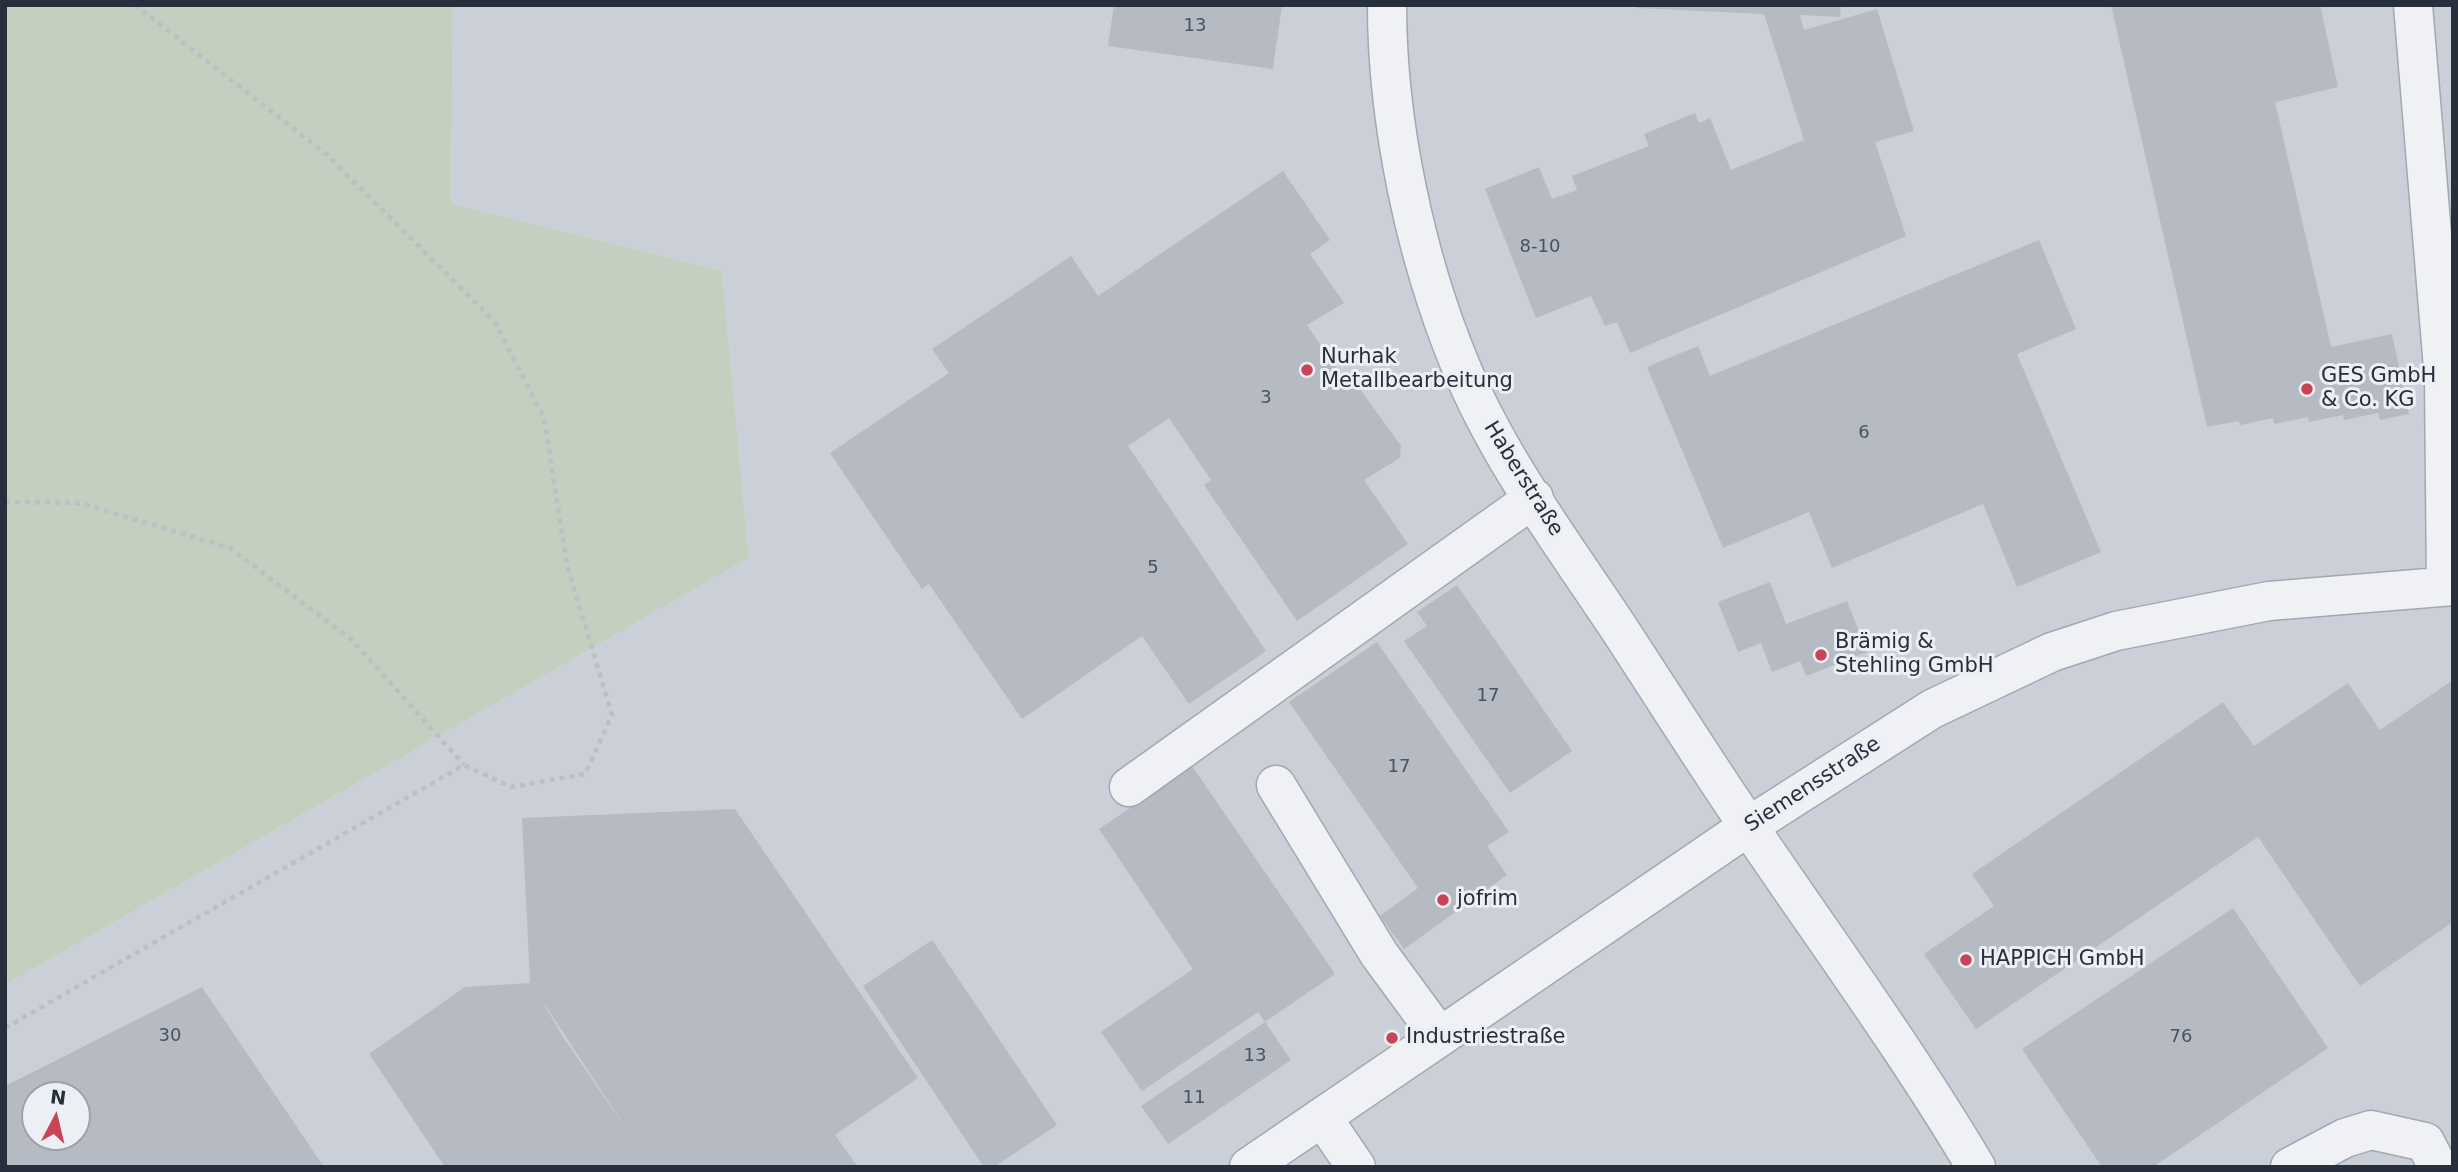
<!DOCTYPE html>
<html>
<head>
<meta charset="utf-8">
<style>
	body { margin:0 }
	#map { position:relative; width:2458px; height:1172px; overflow:hidden; background:#dde1e6; font-family:"DejaVu Sans",sans-serif }
	canvas { display:block }
	.frame { position:absolute; inset:0; border:7px solid #272f3c; pointer-events:none }
	.north { position:absolute; left:21px; top:1081px; width:70px; height:70px; box-sizing:border-box; background:#eceff4; border:2px solid #9da2aa; border-radius:50%; rotate:7deg; font-size:19px; font-weight:700; line-height:28px; text-align:center; color:#272f3c }
	.north::after { content:''; display:block; margin:auto; width:24px; height:32px; background:#c94556; clip-path:polygon(50% 0,100% 100%,50% 72%,0 100%) }
</style>
</head>
<body>
<div id="map">
<canvas width="2458" height="1172"></canvas>
<div class="frame"></div>
<div class="north">N</div>
</div>
<script>
const ctx = document.querySelector('canvas').getContext('2d');
ctx.lineJoin = 'round';
function paint(path, color) {
  ctx.fillStyle = color;
  ctx.fill(path, 'evenodd');
}
function trace(path, color, width, dash) {
  ctx.strokeStyle = color;
  ctx.lineWidth = width;
  ctx.lineCap = dash ? 'butt' : 'round';
  ctx.setLineDash(dash || []);
  ctx.stroke(path);
}
function drawText(font, color, halo, rows, align = 'center') {
  ctx.font = font + ' "DejaVu Sans",sans-serif';
  ctx.lineWidth = 6;
  ctx.setLineDash([]);
  ctx.textBaseline = 'middle';
  ctx.strokeStyle = halo;
  ctx.fillStyle = color;
  for (const [text, x, y, turn = 0] of rows) {
    ctx.save();
    ctx.translate(x, y);
    ctx.rotate((+turn || 0) * Math.PI / 180);
    ctx.textAlign = isNaN(turn) ? turn : align;
    if (halo) ctx.strokeText(text, 0, 0);
    ctx.fillText(text, 0, 0);
    ctx.restore();
  }
}
paint(new Path2D(`
	M453,5H2453V1167H5V985L749,558L722,271L451,204ZM35,1095H77V1137H35Z`), '#cbd0d8');
paint(new Path2D(`
	M5,5H453L451,204L722,271L749,558L5,985Z`), '#c3d0bf');
paint(new Path2D(`
	M1114,5H1282L1273,69L1108,46Z
	M1637,5H1841L1840,17L1800,15L1804,30L1877,9L1914,131L1875,142L1906,236L1630,353L1617,322L1605,326L1591,296L1536,318L1485,189L1539,167L1552,199L1577,190L1572,176L1649,146L1644,134L1695,113L1699,123L1710,118L1731,170L1804,140L1764,14L1637,8Z
	M2111,5H2320L2338,87L2275,102L2331,347L2392,334L2409,414L2380,420L2378,413L2344,420L2343,415L2309,422L2308,417L2274,424L2273,418L2240,425L2239,421L2207,427Z
	M1283,171L1330,240L1310,254L1344,303L1307,325L1349,387L1355,382L1401,446L1400,458L1364,480L1408,544L1297,621L1204,485L1211,480L1169,418L1128,446L1266,651L1189,704L1142,636L1022,719L929,584L922,589L830,453L949,373L932,349L1071,256L1098,296Z
	M2039,240L2076,329L2017,354L2101,552L2017,587L1983,504L1832,568L1809,512L1723,548L1647,367L1698,346L1710,376Z
	M1770,582L1786,624L1847,601L1867,652L1806,676L1800,661L1772,672L1761,643L1738,652L1718,602Z
	M1457,585L1572,751L1510,793L1404,641L1427,626L1417,612Z
	M1377,642L1509,832L1487,846L1507,875L1404,949L1380,916L1418,888L1289,702Z
	M2453,680V922L2360,986L2258,837L1976,1029L1924,954L1994,906L1972,874L2223,702L2254,746L2348,683L2380,730Z
	M1192,766L1335,974L1265,1022L1291,1060L1168,1144L1141,1106L1265,1022L1258,1012L1142,1091L1101,1032L1193,969L1099,829Z
	M735,809L918,1078L835,1135L858,1167H445L369,1054L465,987L530,983L522,818ZM539,996L628,1131L563,1037Z
	M2233,908L2328,1048L2153,1167H2102L2022,1049Z
	M932,940L1057,1125L994,1167H984L863,986Z
	M202,987L324,1167H5V1086ZM35,1095H77V1137H35Z`), '#b5bac3');
const minor = new Path2D(`
	M1387,5C1387,121 1415,255 1459,362C1497,456 1560,540 1616,624C1660,691 1702,758 1747,824C1824,938 1906,1049 1976,1167
	M2413,5L2444,380L2446,586
	M1276,785L1379,954L1440,1037
	M1129,787L1534,498
	M1322,1117L1356,1167
	M1249,1167L1749,826L1932,709L2052,652L2116,631L2269,601L2453,586
	M2290,1167L2345,1138L2371,1130L2425,1142L2438,1167`);
trace(minor, '#a3a8b0', 41);
trace(new Path2D(`
	M5,502L80,503L230,548L351,639L464,765
	M5,1028L464,765L511,787L585,774L612,715L567,565L544,418L495,322L326,154L135,5`), '#bcbfc5', 4.5, [5, 5]);
trace(minor, '#f0f1f5', 38);
for (const [x, y, r, color] of [
	[1307,370,7,"#c94556"],
	[2307,389,7,"#c94556"],
	[1821,655,7,"#c94556"],
	[1443,900,7,"#c94556"],
	[1966,960,7,"#c94556"],
	[1392,1038,7,"#c94556"]
]) {
  const dot = new Path2D();
  dot.arc(x, y, r, 0, 2 * Math.PI);
  ctx.fillStyle = color;
  ctx.fill(dot);
  trace(dot, '#eceff4', 2.5);
}
drawText('18px', '#4a525e', null, [
	["13",1195,26],
	["8-10",1540,247],
	["3",1266,398],
	["6",1864,433],
	["5",1153,568],
	["17",1488,696],
	["17",1399,767],
	["30",170,1036],
	["76",2181,1037],
	["13",1255,1056],
	["11",1194,1098]
]);
drawText('21px', '#272f3c', '#eceff4', [
	["Nurhak",1321,358],
	["Metallbearbeitung",1321,382],
	["GES GmbH",2321,377],
	["& Co. KG",2321,401],
	["Brämig &",1835,643],
	["Stehling GmbH",1835,667],
	["jofrim",1457,900],
	["HAPPICH GmbH",1980,960],
	["Industriestraße",1406,1038]
], 'left');
drawText('21px', '#272f3c', '#eceff4', [
	["Haberstraße",1523,479,58],
	["Siemensstraße",1813,785,-33]
]);
</script>
</body>
</html>
